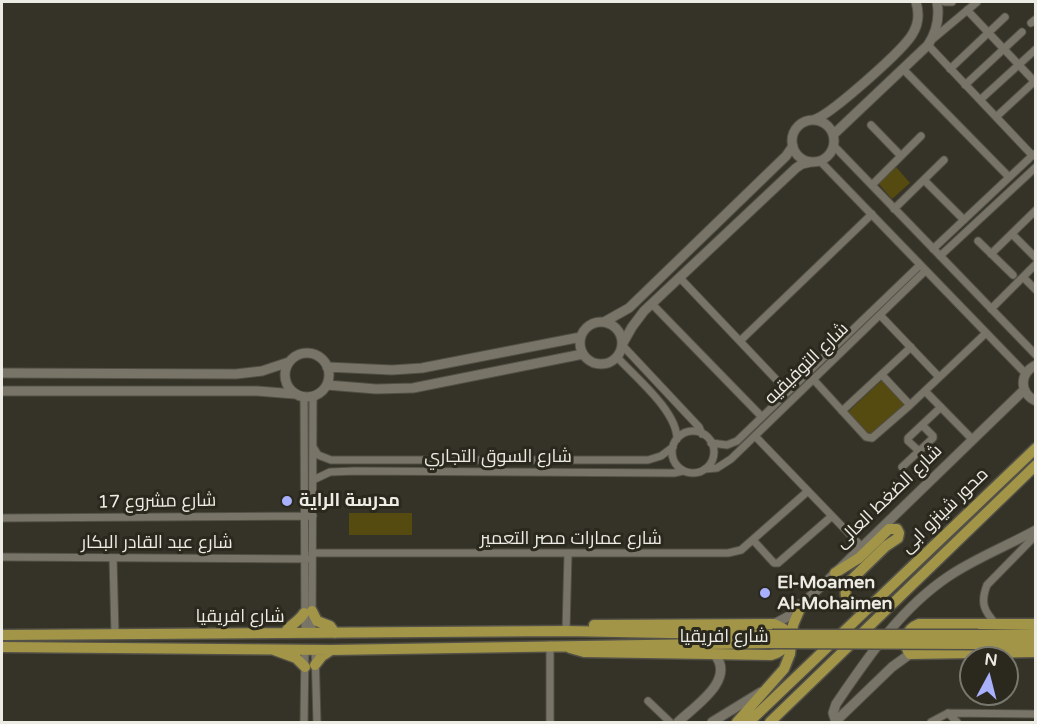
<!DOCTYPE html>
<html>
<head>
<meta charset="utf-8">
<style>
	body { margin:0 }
	#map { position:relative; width:1037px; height:724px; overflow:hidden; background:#353327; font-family:"Varela Round",sans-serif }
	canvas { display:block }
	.frame { position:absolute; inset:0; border:3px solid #ecebe4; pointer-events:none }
	.north { position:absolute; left:959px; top:646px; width:60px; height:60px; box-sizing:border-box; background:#2b291e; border:2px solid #78776d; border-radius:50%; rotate:7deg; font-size:16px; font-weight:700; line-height:24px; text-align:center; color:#ecebe4 }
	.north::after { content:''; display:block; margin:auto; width:21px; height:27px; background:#a9b0fc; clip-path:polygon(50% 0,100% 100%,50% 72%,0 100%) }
</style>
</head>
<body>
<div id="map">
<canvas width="1037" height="724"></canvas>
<div class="frame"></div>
<div class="north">N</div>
</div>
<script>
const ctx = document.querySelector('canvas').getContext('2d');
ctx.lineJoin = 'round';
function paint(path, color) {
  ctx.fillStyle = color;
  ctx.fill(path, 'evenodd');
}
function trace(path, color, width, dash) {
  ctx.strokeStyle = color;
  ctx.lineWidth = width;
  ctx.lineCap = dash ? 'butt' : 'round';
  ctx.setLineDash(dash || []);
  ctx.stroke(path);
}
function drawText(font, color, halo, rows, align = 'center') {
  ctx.font = font + ' "Varela Round",Cairo,sans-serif';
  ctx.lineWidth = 6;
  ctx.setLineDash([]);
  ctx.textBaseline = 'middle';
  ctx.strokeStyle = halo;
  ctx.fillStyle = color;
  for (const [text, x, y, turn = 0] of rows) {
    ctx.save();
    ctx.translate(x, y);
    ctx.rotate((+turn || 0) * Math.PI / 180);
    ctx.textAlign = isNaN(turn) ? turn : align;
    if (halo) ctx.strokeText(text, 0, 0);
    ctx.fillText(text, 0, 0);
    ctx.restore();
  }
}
paint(new Path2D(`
	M896,167L910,183L892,199L878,183Z
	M882,380L905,404L871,436L848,412Z
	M349,513H412V535H349Z`), '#554b11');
const street = new Path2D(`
	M945,2H952
	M967,10L1036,83
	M1031,23L1036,19
	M934,38L977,2
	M928,45L1032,155
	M903,69L1009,177
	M950,69L1005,17
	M965,85L1022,32
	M980,100L1036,49
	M996,117L1036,80
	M871,125L901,156
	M834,146L1036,355
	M820,161L1025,373
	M924,180L964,220
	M872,185L921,136
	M894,209L944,160
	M1012,234L1036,258
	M978,241L1013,275
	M933,249L1034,154
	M991,254L1036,210
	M940,256L1036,167
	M1023,277L1036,290
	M680,278L788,392
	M652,304L762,417
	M991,309L1036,264
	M880,315L939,377
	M740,341L872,214
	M623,346L699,427L702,434
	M617,357C636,378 677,411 677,439
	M882,375L910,405
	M813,379L866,437L872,438L910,405L986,333
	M925,391L972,439
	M304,397L305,633
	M842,411L911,347
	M672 452a21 21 0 1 1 42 0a21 21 0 1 1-42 0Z
	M755,436L861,546
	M711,443L727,445L737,441L920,265
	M313,447L318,455L331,460H648L661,456L673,447
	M919,451L908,441V438L941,407
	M902,467L933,438V436L922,425
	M705,469L717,468L731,459L925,271
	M313,480L330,472L355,471L674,473L683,471
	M2,518L313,516
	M753,540L774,563H778L832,516
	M312,553H728L741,550L808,491
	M2,557L312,559
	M113,558L115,634
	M996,624C984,611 980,603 987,585L1036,535
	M566,631L568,554
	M312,633L313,397
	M315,649L317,722
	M648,701L670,722
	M948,713L957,722
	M304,722L305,649
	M550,722V645
	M931,722L948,713L1036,714`);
const secondary = new Path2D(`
	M816,119C833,112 905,49 913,33C919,23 919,12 916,2
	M792 141a21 21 0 1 1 42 0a21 21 0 1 1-42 0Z
	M834,134L928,45C937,31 940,18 937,2
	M580 343a21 21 0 1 1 42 0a21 21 0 1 1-42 0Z
	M604,322L629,308L786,156L793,146
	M623,343L632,327L644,311L796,168L802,164L811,162
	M285 375a22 22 0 1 1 44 0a22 22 0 1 1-44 0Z
	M1036,365C1019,373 1019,393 1036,401
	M327,367L392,370L422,368L581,337
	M2,373L236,374L262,371L289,362
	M327,385L376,389L413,388L583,354
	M2,391H257L295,394
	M774,624L789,616L829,579L1024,390
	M678,722C695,706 737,679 714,654
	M712,722L761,692
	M835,722L892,667L910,654
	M836,722L833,713L836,704C868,657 901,608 949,576C976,558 1007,546 1036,530`);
const primary = new Path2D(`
	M835,573L859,558L889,529H897L899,533L898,538L886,546L848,583C840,599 853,613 869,606
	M312,611L317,621L330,626L335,633
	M1036,624H919C906,629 901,642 910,654L1036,652
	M285,633C290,624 299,622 304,613
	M2,635L566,631L772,635
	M978,635L1036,634
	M978,644L1036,643
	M2,647L331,650L771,643
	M570,648L584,652L771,655C785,652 790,641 784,629L774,624L594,625
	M274,650L296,658L305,667
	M315,665L322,656L331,650
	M737,722L784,669L790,654L793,625L802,604
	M749,722L1036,448
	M770,722L1036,465`);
trace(street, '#525047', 9);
trace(secondary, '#525047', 11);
trace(primary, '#525047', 13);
trace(street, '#787568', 7);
trace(secondary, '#787568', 9);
trace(primary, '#a29547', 10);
const primaryBridge = new Path2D(`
	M772,635H978
	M771,643L978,644`);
trace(primaryBridge, '#525047', 13, []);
trace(primaryBridge, '#a29547', 10);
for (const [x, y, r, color] of [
	[287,501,6,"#a9b0fc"],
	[765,593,6,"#a9b0fc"]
]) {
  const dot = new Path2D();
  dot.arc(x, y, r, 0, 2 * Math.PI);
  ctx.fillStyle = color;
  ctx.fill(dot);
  trace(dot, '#2b291e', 2);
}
drawText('18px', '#ecebe4', '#2b291e', [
	["شارع التوفيقيه",807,364,-44],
	["شارع السوق التجاري",498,457],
	["شارع الضغط العالى",889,497,-44],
	["شارع مشروع 17",157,502,-1],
	["محور شينزو ابى",945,511,-44],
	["شارع عمارات مصر التعمير",571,539],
	["شارع عبد القادر البكار",157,543],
	["شارع افريقيا",240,617],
	["شارع افريقيا",724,637]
]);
drawText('bold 18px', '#ecebe4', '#2b291e', [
	["مدرسة الراية",299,501],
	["El-Moamen",777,583],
	["Al-Mohaimen",777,604]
], 'left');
</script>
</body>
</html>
